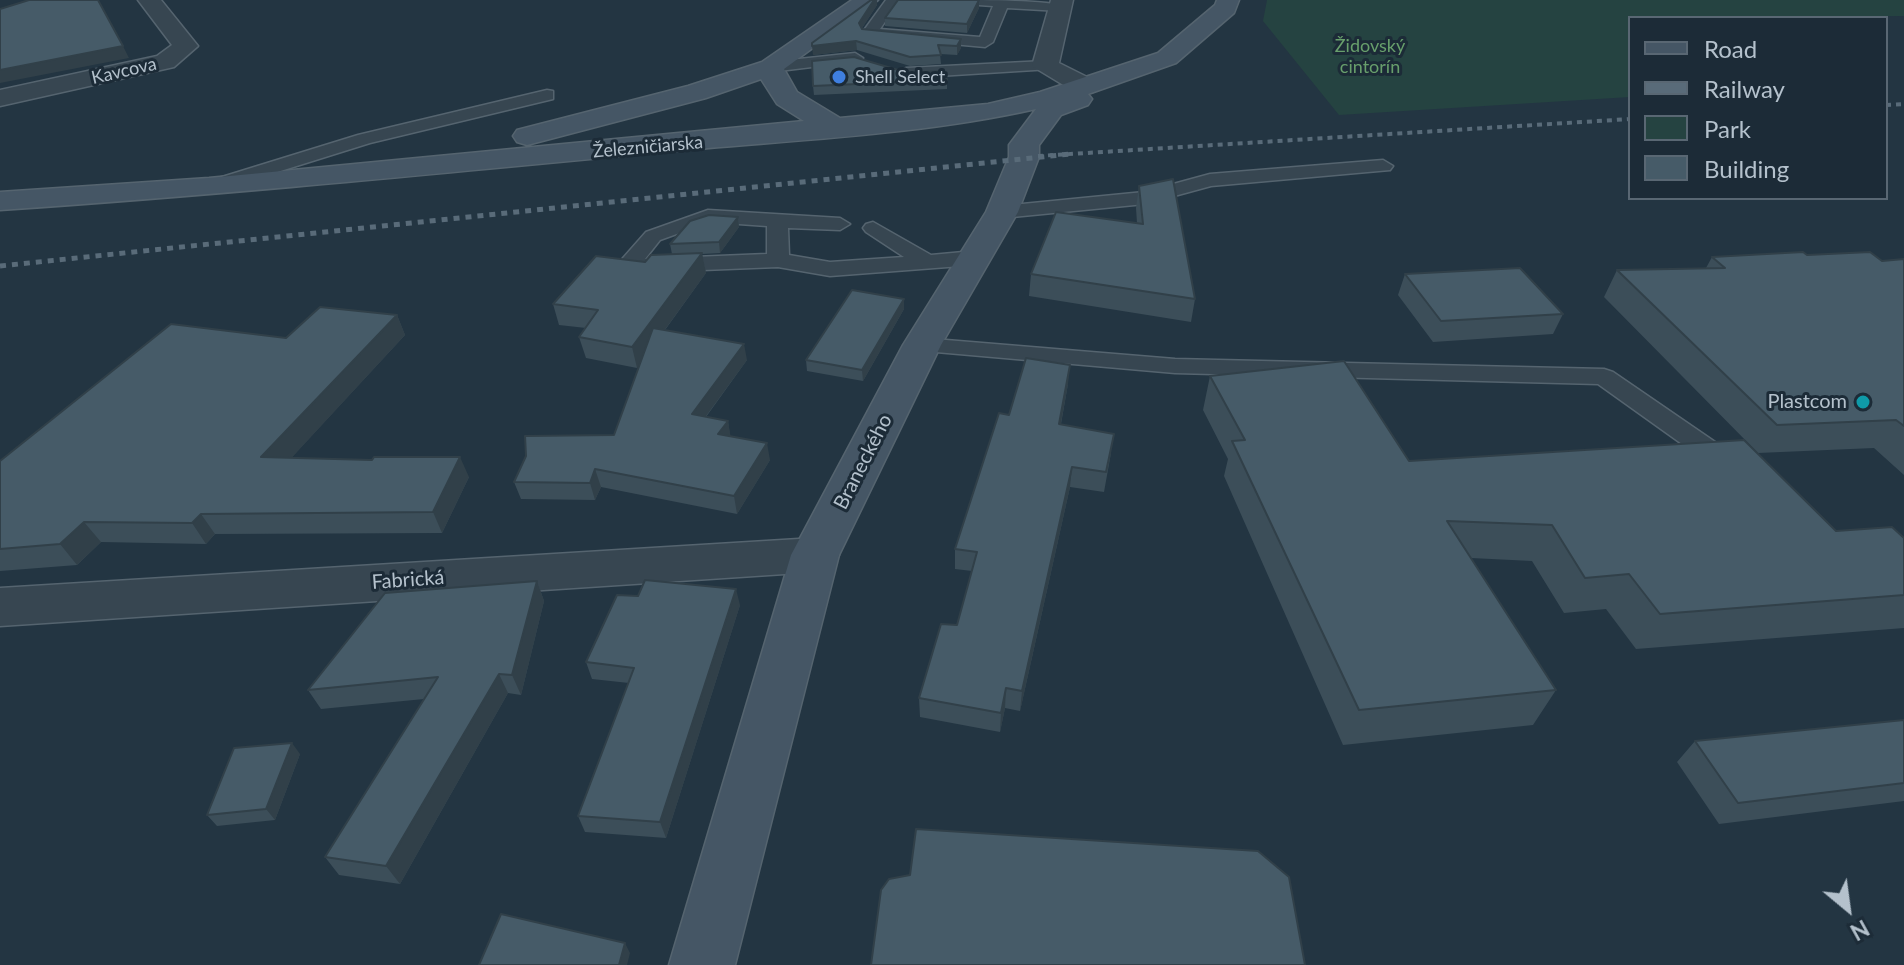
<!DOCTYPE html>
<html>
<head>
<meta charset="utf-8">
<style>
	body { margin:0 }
	#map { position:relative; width:1904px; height:965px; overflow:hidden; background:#233542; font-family:Lato,sans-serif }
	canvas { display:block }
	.legend { position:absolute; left:1628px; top:16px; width:260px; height:184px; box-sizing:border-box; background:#1c2b37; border:2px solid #596773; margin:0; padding:10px 14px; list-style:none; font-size:24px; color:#b4c1cc }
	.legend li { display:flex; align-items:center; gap:16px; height:40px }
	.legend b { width:40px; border:2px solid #596773 }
	.north { position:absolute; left:1808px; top:869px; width:80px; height:80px; -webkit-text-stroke:6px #1c2b37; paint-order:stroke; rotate:151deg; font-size:22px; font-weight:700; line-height:32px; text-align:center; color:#b4c1cc }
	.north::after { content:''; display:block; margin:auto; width:28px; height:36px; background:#b4c1cc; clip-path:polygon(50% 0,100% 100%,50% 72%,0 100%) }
</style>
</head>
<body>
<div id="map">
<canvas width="1904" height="965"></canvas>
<ul class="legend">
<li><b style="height:10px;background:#455665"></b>Road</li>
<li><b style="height:10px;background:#596b79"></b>Railway</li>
<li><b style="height:22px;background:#254341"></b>Park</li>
<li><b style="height:22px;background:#465b68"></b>Building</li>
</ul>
<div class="north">N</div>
</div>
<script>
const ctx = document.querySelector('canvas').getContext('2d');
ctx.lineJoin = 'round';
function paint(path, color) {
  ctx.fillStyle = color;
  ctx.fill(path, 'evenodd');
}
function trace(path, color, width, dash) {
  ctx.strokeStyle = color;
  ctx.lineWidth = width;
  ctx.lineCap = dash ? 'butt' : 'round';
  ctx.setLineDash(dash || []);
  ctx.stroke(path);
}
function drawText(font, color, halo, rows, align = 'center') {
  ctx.font = font + ' Lato,sans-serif';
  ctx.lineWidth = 6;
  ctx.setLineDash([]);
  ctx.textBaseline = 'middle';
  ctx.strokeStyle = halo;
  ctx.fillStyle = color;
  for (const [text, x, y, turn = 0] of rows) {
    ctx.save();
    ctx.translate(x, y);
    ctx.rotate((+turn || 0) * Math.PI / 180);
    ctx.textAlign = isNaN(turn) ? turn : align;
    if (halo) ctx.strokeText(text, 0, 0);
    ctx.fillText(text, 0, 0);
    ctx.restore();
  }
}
paint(new Path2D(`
	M1267,0H1904V16L1630,18V97L1339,115L1263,21Z`), '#254341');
const lane = new Path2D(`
	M886,0H900L880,29L980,37L993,6L964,4L957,0C981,0 1050,0 1067,7L1060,11L1007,8L993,42L985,47L865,36L862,33Z
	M855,53L863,58L861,61L771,72L763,67L771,62Z
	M1045,61L1053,66L1051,69L906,78L898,73L906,68Z
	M547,90L553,91V99L370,143L223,189H209L206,185L209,181L358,135Z
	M1383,160L1393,166L1390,170L1211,186L1145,204L1002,218L992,212L1002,206L1144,192L1210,174Z
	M708,210L840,218L850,224L840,230L788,228L789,255L830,262L904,257L866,232L863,228L866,224L873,222L931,255L974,251L985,258L974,265L830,276L778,267L627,273L616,266L646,232ZM710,222L767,226V254L645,259L660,240Z
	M922,338L1175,359L1604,369L1613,372L1737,457L1741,463L1737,469H1717L1598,384L1175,373L913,350L910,345Z`);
const street = new Path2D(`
	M138,0H161L198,46L174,67L0,106V90L157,56L172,45Z
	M1051,0H1073L1059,63L1093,80L1097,86L1093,92H1075L1032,66Z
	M815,538L832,543L839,555L832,567L815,572L0,626V588Z`);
const secondary = new Path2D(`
	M852,0H878L784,69L797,92L840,118L988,104L1040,92L1158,53L1215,5L1217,0H1239L1234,13L1176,63L1088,94L1092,99L1088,105L1061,115L1039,145V157L1018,212L941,345L839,555L735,965H669L791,555L903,345L986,212L1009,157V145L1036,109C915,136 788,140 664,152C443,173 222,195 0,210V192L209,178L804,121L777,104L761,79L706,98L527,145L517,142L513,136L517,130L688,86L762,62Z`);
trace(lane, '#55646f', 3);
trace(street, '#55646f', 3);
trace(secondary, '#55646f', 3);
paint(lane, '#374651');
paint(street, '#374651');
paint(secondary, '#455665');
trace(new Path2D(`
	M1886,105L1904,104
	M1038,156L1630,119`), '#596b79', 4, [5, 5]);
trace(new Path2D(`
	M0,266L1070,154`), '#596b79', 5, [6, 6]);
paint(new Path2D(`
	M871,0H877V5L862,28V29L961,39V48L957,55L940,54L941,64L910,66L857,50L813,55Z
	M979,0V8L967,33L885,26V18Z
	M908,73L947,80V89L814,95L813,86Z
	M1139,186L1195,299L1191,322L1029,296L1031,274L1137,223L1136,208Z
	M738,217L739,227L720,253L702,254L706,273L665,330L747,360L706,417L728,421L730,436L770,460L737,514L601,487L595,500L521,499L514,482L614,435L640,363L637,368L586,358L579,337L586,328L559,325L553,304L645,262L672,254L670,244Z
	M1807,255L1882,261L1904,259V475L1874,448L1758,453L1604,297L1617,270L1706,268L1712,257Z
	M1405,274L1563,314L1553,334L1433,342L1398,295Z
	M904,299V309L863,381L807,371L806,360Z
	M397,315L405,335L291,458L469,477L442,533L215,534L206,544L101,542L77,565L0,571V461L286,338Z
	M1210,376L1409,461L1836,531L1904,538V628L1636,649L1606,609L1564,613L1532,561L1471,558L1556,690L1533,725L1343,745L1224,476L1228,459L1203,410Z
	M1068,384L1061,424L1111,453L1104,492L1070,487L1020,711L1005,708L1000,732L920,717L919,698L957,625L972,571L955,569V549L1009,415Z
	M537,581L544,601L521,695L508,693L400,884L339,875L325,857L424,699L321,709L308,690Z
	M740,605L666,838L585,832L578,816L629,683L592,679L586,662Z
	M1904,720V801L1719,824L1677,762L1695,741Z
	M300,754L275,820L217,826L207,815Z`), '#3c4e59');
paint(new Path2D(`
	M874,0H877V5L860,31L859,23Z
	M979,0V8L967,33V24Z
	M961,39V48L957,55V46Z
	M856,41L857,50L813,55L812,46Z
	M123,46L129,58L0,83V70Z
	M738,217L739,227L720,253L719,242Z
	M702,253L706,273L637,368L632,347Z
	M904,299V309L863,381L862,370Z
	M397,315L405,335L273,478L261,457Z
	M744,344L747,360L695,431L692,414Z
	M1070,365L1068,384L1057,444L1059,424Z
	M728,421L731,439L718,434Z
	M767,443L770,460L737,514L734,496Z
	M460,457L469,477L442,533L433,512Z
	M1072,467L1070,487L1020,711L1022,691Z
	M595,469L601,487L595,500L590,483Z
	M201,514L215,534L206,544L192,523Z
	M84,522L101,542L77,565L60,544Z
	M537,581L544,601L521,695L512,675Z
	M736,589L740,605L666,838L660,822Z
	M499,674L508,693L400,884L386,866Z
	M1006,688L1005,708L1000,732L1001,713Z
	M292,743L300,754L275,820L266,809Z
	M625,943L630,953L627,965H619Z`), '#314049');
const building = new Path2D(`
	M29,0H98L123,46L0,70V9Z
	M871,0H874L859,23L862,29L961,39L957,46L938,45L941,55L910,57L856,41L812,46V43Z
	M898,0H979L967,24L885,18Z
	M854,57L908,73L944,71L947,80L813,86L812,61Z
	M1173,179L1195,299L1031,274L1056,212L1143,224L1139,186Z
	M709,215L738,217L719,242L670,244L690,221Z
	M1803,252L1807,255L1870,252L1882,261L1904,259V426L1896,420L1777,425L1617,270L1725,268L1712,257Z
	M702,253L632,347L579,337L598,310L553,304L596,256L645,262L651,255Z
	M1520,268L1563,314L1441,321L1405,274Z
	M852,290L904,299L862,370L806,360Z
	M320,307L397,315L261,457L372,460L374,457H460L433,512L201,514L192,523L84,522L60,544L0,549V461L171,324L286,338Z
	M653,328L744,344L692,414L728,421L718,434L767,443L734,496L595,469L590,483L514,482L526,456L525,436L614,435Z
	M1026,358L1070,365L1059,424L1114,434L1106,472L1072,467L1022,691L1006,688L1001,713L919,698L941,624L957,625L977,552L955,549L999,413L1009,415Z
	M1344,361L1409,461L1744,440L1836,531L1892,527L1904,538V595L1660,614L1629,574L1585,578L1552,525L1447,521L1556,690L1359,710L1232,441L1245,440L1210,376Z
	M645,580L736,589L660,822L578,816L634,668L586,662L617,595L638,596Z
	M537,581L512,675L499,674L386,866L325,857L438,677L308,690L385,593Z
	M1904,720V783L1738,803L1695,741Z
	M292,743L266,809L207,815L234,748Z
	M916,829L1258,851L1289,877L1305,965H871L881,890L889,879L910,875Z
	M501,914L625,943L619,965H479Z`);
paint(building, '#465b68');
trace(building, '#314049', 2);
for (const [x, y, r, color] of [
	[839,77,8,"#3f7fe0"],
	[1863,402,8,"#0f9aa8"]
]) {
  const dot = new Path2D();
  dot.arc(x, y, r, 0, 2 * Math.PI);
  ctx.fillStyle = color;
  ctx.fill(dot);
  trace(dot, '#1c2b37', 3);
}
drawText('18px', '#689f6c', '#1c2b37', [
	["Židovský",1370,46],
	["cintorín",1370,67]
]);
drawText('18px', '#b4c1cc', '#1c2b37', [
	["Kavcova",124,71,-13],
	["Železničiarska",648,147,-5]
]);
drawText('18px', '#b4c1cc', '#1c2b37', [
	["Shell Select",855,77]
], 'left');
drawText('20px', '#b4c1cc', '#1c2b37', [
	["Plastcom",1847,402]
], 'right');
drawText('20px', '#b4c1cc', '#1c2b37', [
	["Braneckého",863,462,-63],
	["Fabrická",408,580,-4]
]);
</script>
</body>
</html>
